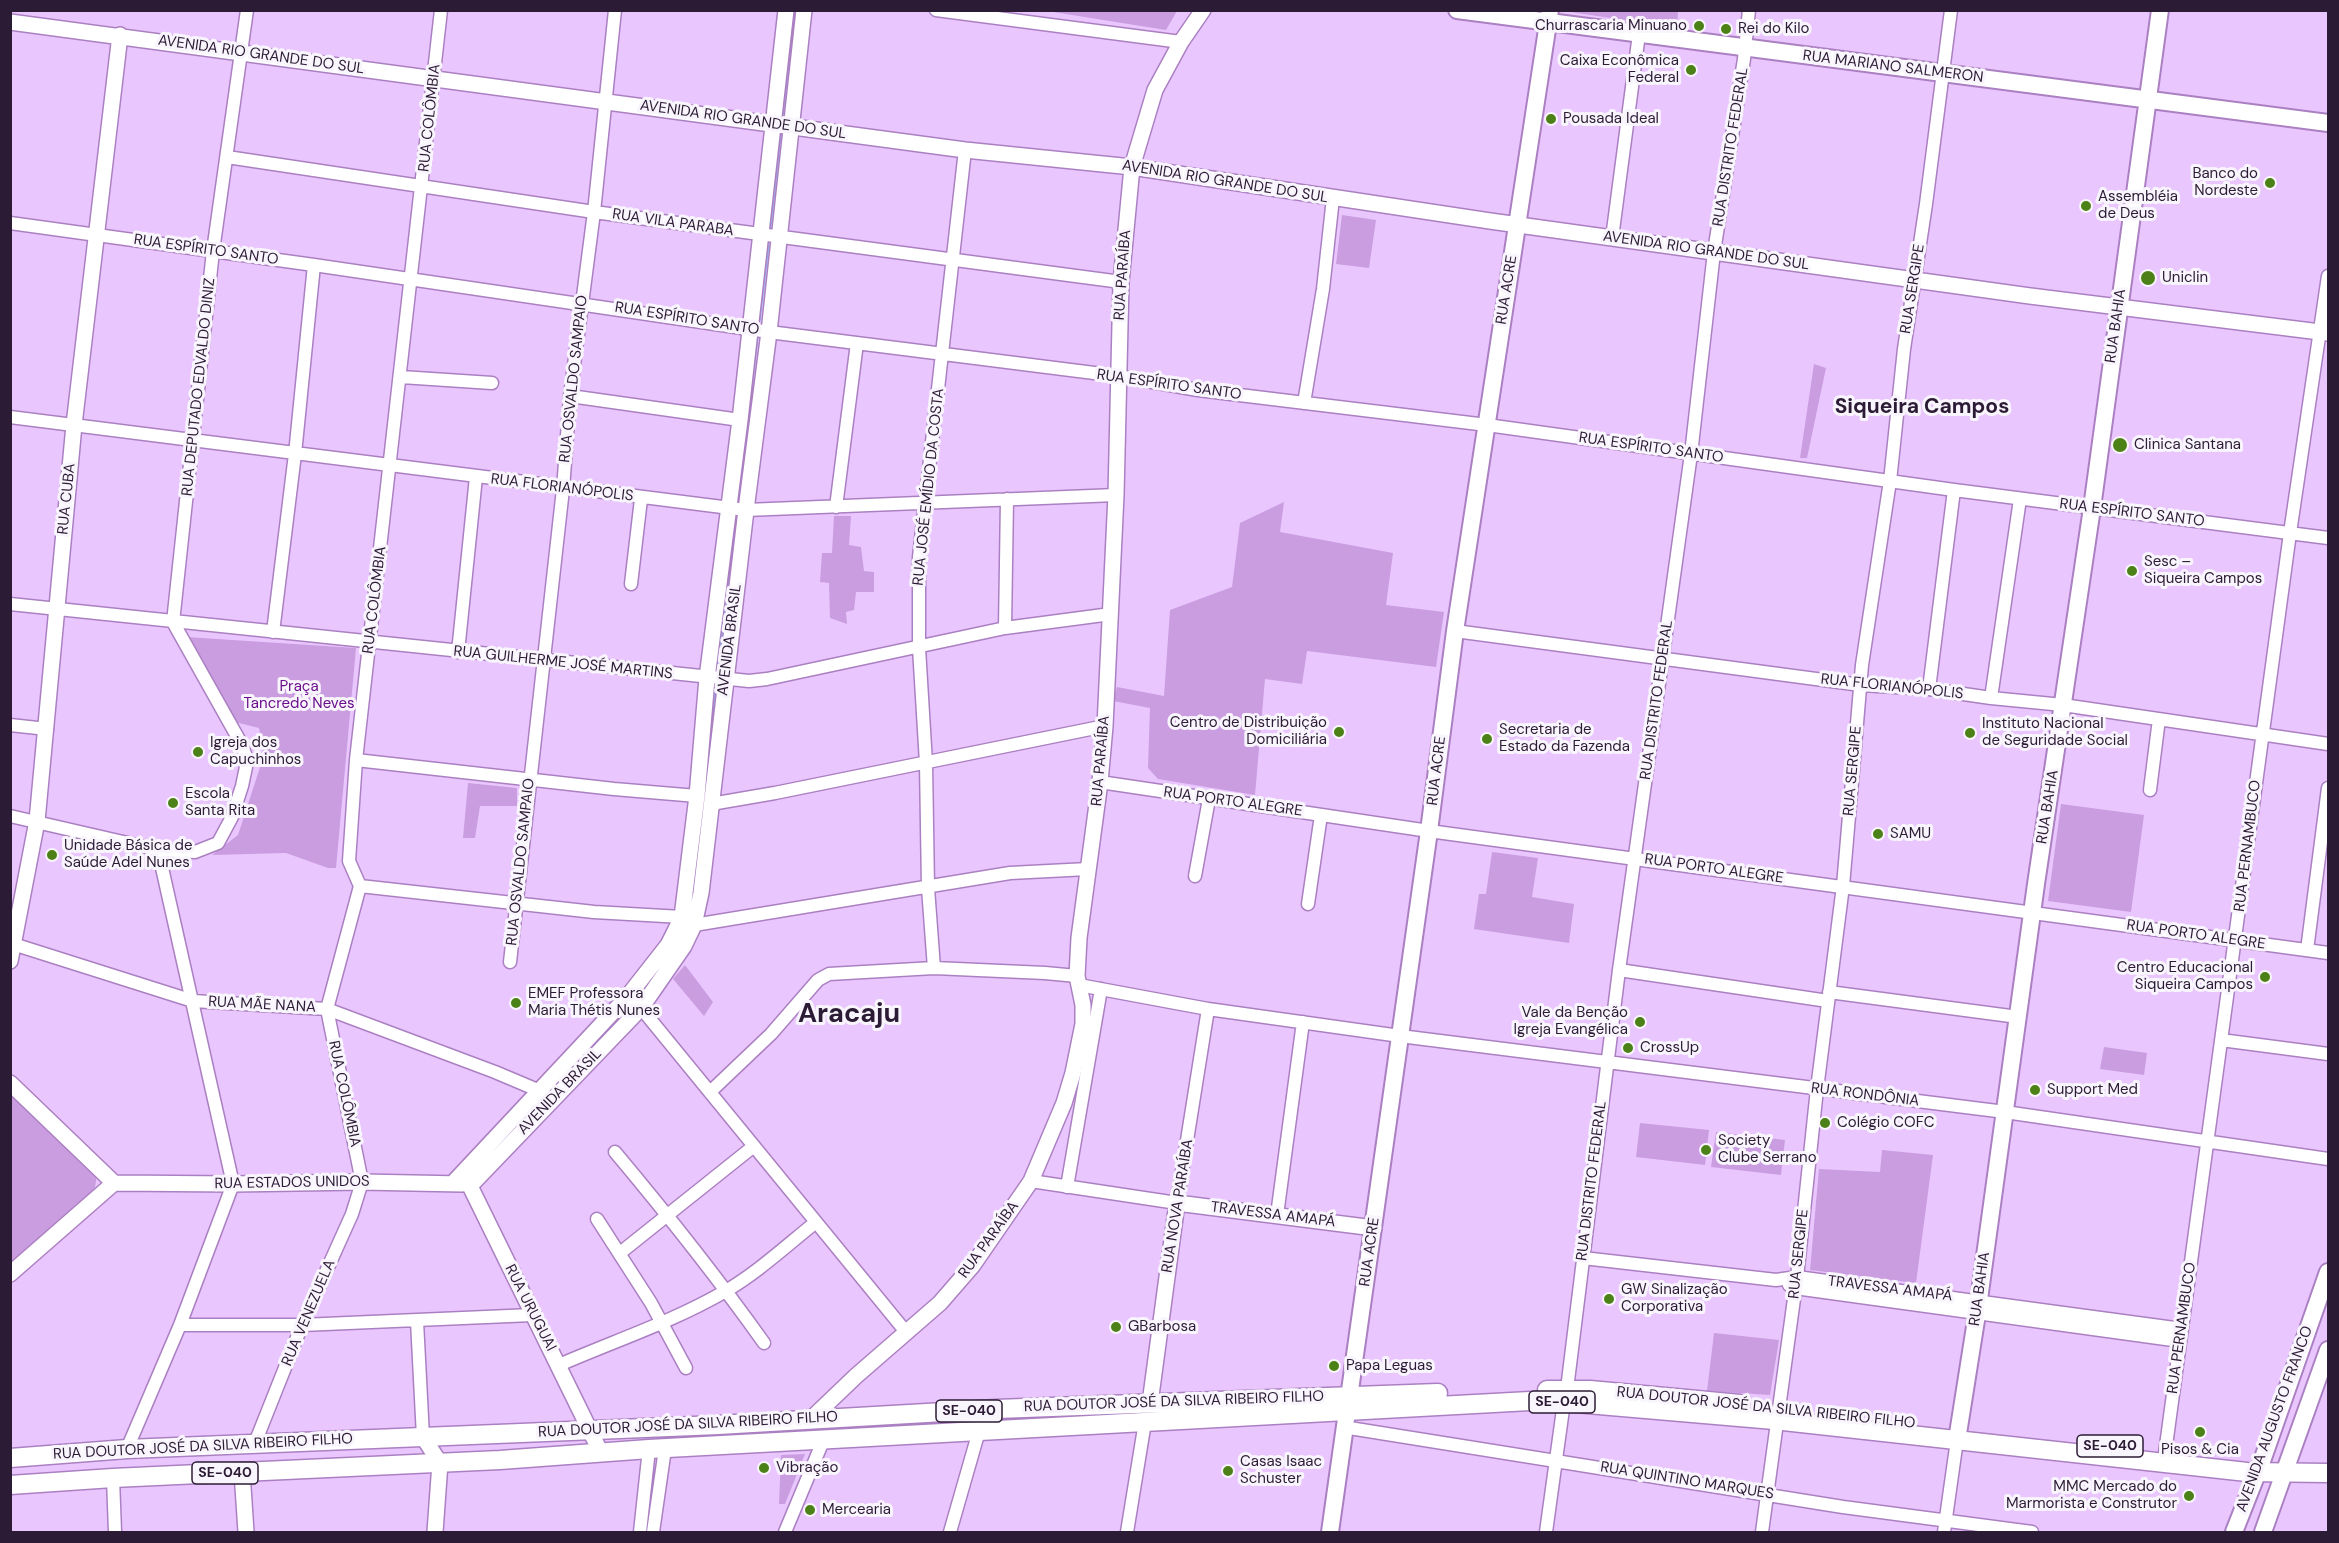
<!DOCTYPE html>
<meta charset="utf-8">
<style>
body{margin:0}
#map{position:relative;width:2339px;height:1543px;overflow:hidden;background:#eac6fe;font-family:"DM Sans",sans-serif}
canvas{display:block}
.frame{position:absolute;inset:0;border:12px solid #2c1b35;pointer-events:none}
</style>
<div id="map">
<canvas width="2339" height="1543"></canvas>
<div class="frame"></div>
</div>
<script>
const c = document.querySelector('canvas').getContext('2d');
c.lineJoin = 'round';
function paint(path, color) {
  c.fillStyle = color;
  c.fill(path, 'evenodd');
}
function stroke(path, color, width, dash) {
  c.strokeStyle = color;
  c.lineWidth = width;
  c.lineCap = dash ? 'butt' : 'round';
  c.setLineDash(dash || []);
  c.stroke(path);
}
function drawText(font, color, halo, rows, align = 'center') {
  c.font = font + ' "DM Sans",sans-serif';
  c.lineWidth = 6;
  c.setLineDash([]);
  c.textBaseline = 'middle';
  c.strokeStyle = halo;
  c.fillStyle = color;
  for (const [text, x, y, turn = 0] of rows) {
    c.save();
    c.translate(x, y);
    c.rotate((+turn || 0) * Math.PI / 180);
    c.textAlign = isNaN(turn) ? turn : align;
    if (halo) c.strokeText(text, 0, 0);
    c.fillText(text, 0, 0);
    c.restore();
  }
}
const green = new Path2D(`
 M1047,11l130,-1v1l-11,19z
 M1564,11v-1l114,1 -1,17z
 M1342,215l34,5 -7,48 -33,-4z
 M1814,364l12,4 -19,90h-7z
 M1284,502l-4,30 113,21 -7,52 58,7 -8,55 -129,-16 -5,33 -37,-5 -10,116 -97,-16 -10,-11 2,-60 -37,-7 4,-14 47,9 6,-86 62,-23 8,-64z
 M834,516h17l-2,29 12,2 3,24 10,1v20h-18l-2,18 -8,2 1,12 -17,-6 -1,-35 -9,-1 2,-29h10z
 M186,637l170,11 -20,220h-8l-42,-15 -74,2 26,-20 26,-80 -5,-27 -24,-6z
 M468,783l49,5v18h-37l-5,32h-12z
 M2061,804l83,11 -13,97 -83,-11z
 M1492,852l46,6 -6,39 42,7 -5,39 -95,-14 5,-35h7z
 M685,965l28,37 -9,14 -31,-37z
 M2104,1047l43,6 -3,22 -44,-6z
 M10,1095l87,80 -3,19 -84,71z
 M1640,1123l69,7 -4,35 -69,-8z
 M1716,1132l69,8 -4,35 -70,-8z
 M1882,1150l51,5 -17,128 -106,-13 9,-101 61,3z
 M1714,1333l65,7 -9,55 -63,-4z
 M805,1454l-20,50h-6l2,-49z`);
const stream = new Path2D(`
 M782,116l9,-85
 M770,227l10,-92
 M759,321l9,-76
 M749,404l8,-66
 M737,501l5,-40
 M717,670l18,-152
 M703,816l12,-129`);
const minor = new Path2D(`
 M936,10l245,32
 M227,157l367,55 527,70
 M10,223l304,42 455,67 349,44 80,14 289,35 467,65 374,48
 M1612,238l27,-204
 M401,377l91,6
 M570,396l170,24
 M1304,403l19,-114 10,-91
 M10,417l736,93 370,-15
 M836,507l21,-164
 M631,584l10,-85
 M10,604l739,77 18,-2 238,-51 106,-14
 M1005,628l2,-129
 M1455,631l406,54 68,4 62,9 72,7 265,39
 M273,632l22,-178 19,-189
 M458,652l18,-175
 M1929,689l25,-199
 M1991,698l29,-199
 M10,725l37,4
 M356,760l258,29 83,7
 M1100,782l329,49 899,122
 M2150,790l9,-71
 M711,804l64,-11 330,-67
 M10,816l148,34 37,2 23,-9 14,-26 10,-31 4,-19v-10l-4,-12 -69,-123 40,-371 34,-241
 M1195,876l14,-77
 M360,886l234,26 88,5
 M1308,904l13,-89
 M694,925l316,-52 78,-4
 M13,944l180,57 134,8 168,63 45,19
 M2307,950l21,-162
 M510,962l53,-473 7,-93 24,-184 21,-202
 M934,968l-6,-80 -2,-125 -7,-115v-91l46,-407
 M1619,970l209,31
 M1079,985l129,24 192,27 605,76 323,47
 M1829,992l189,25
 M628,996l13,12 265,324
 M2221,1040l107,14
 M710,1092l61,-58 47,-54 11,-6 105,-6 111,5 32,3
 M615,1152c52,62 102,125 149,191
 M1031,1181l146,22 31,-194
 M1067,1187l34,-198
 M1277,1215l26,-193
 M597,1219l54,84 35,65
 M620,1253l134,-107
 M1583,1258l193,22 21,-3 385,52
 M1789,1285l6,3 385,53
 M417,1321l6,116
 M180,1325h122l230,-10
 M559,1365c55,-24 113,-43 165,-73 33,-19 62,-46 92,-70
 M1567,1389l52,-419 72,-516 23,-202 30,-193 5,-49
 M1343,1427l500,80 189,25
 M255,1443l47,-118 50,-111 10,-32 -35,-173 33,-123 -11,-25 7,-101 85,-750
 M127,1449l53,-124 53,-141 -75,-334
 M2165,1453l125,-920 38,-257
 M113,1478l2,54
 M640,1532l9,-83
 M653,1532l12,-83
 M785,1532l38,-91
 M950,1532l29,-101
 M1127,1532l18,-110
 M1546,1532l18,-130
 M1762,1532l35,-255 20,-188 26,-203 19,-221 28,-184 14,-132 22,-145 25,-194
 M1944,1532l13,-92`);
const tertiary = new Path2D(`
 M10,22l955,128 167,17 358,54 540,75 298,37
 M10,961l27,-140 37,-396 46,-390
 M10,1083l104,100
 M114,1183l119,1 129,-2 100,2
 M453,1183l175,-187 40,-51 14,-28 15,-121 10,-118 33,-258 46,-410
 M470,1186l171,-178 43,-62 10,-21 7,-32 45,-383 23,-178 35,-322
 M470,1186l131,267
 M10,1274l104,-91
 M1150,1403l27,-200 197,25
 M810,1420l46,-44 84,-73 33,-38 58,-84 33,-78 9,-30 10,-49v-19l-6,-29 2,-38 21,-156 5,-56 11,-231 5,-213 11,-115 23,-77 26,-48 22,-32
 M423,1437l17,26 -5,69
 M242,1472l4,60`);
const secondary = new Path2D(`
 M1457,10l871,113
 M1957,1440l20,-126 59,-430 56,-376 68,-498
 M1330,1532l99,-701 26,-200 95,-621
 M2234,1532l28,-71 66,-189
 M2263,1532l65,-182`);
const primary = new Path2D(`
 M1547,1390h43l150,14
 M10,1458l117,-9 591,-24 278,-16 442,-16
 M10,1485l103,-7 387,-18 149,-11 881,-48 34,1 210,18 473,52 81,1`);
const markers = [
 [1699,26,6,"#4c8117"],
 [1726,29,6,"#4c8117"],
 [1691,70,6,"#4c8117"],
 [1551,119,6,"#4c8117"],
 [2270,183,6,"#4c8117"],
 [2086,206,6,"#4c8117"],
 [2148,278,8,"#4c8117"],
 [2120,445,8,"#4c8117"],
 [2132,571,6,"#4c8117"],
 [1339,732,6,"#4c8117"],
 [1970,733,6,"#4c8117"],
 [1487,739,6,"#4c8117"],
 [198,752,6,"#4c8117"],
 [173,803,6,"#4c8117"],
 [1878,834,6,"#4c8117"],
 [52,855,6,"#4c8117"],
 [2265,977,6,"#4c8117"],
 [516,1003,6,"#4c8117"],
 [1640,1022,6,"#4c8117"],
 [1628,1048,6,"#4c8117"],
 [2035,1090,6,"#4c8117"],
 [1825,1123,6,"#4c8117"],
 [1706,1150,6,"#4c8117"],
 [1609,1299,6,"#4c8117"],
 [1116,1327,6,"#4c8117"],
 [1334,1366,6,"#4c8117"],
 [2200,1432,6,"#4c8117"],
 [764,1468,6,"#4c8117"],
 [1228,1471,6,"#4c8117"],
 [2189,1496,6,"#4c8117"],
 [810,1510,6,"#4c8117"]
];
const shields = [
 [1562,1402,66],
 [969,1411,66],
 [2110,1446,66],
 [225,1473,66]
];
const shieldNames = [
 ["SE-040",1562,1402],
 ["SE-040",969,1411],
 ["SE-040",2110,1446],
 ["SE-040",225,1473]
];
const poiNames = [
 ["Churrascaria Minuano",1687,26,"right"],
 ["Rei do Kilo",1738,29],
 ["Caixa Econômica",1679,61,"right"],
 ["Federal",1679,78,"right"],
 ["Pousada Ideal",1563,119],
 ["Banco do",2258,174,"right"],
 ["Nordeste",2258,191,"right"],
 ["Assembléia",2098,197],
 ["de Deus",2098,214],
 ["Uniclin",2162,278],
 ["Clinica Santana",2134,445],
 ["Sesc –",2144,562],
 ["Siqueira Campos",2144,579],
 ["Centro de Distribuição",1327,723,"right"],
 ["Domiciliária",1327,740,"right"],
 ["Instituto Nacional",1982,724],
 ["de Seguridade Social",1982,741],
 ["Secretaria de",1499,730],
 ["Estado da Fazenda",1499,747],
 ["Igreja dos",210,743],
 ["Capuchinhos",210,760],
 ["Escola",185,794],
 ["Santa Rita",185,811],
 ["SAMU",1890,834],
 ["Unidade Básica de",64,846],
 ["Saúde Adel Nunes",64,863],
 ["Centro Educacional",2253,968,"right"],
 ["Siqueira Campos",2253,985,"right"],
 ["EMEF Professora",528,994],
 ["Maria Thétis Nunes",528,1011],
 ["Vale da Benção",1628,1013,"right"],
 ["Igreja Evangélica",1628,1030,"right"],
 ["CrossUp",1640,1048],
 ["Support Med",2047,1090],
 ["Colégio COFC",1837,1123],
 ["Society",1718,1141],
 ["Clube Serrano",1718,1158],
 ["GW Sinalização",1621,1290],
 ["Corporativa",1621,1307],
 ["GBarbosa",1128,1327],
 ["Papa Leguas",1346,1366],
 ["Pisos & Cia",2200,1450,"center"],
 ["Casas Isaac",1240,1462],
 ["Schuster",1240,1479],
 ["Vibração",776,1468],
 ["MMC Mercado do",2177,1487,"right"],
 ["Marmorista e Construtor",2177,1504,"right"],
 ["Mercearia",822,1510]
];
const streetNames = [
 ["AVENIDA RIO GRANDE DO SUL",261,55,8],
 ["RUA MARIANO SALMERON",1893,67,7],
 ["RUA COLÔMBIA",430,118,-84],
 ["AVENIDA RIO GRANDE DO SUL",743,120,8],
 ["RUA DISTRITO FEDERAL",1731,147,-81],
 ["AVENIDA RIO GRANDE DO SUL",1225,182,9],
 ["RUA VILA PARABA",673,223,8],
 ["RUA ESPÍRITO SANTO",206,250,8],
 ["AVENIDA RIO GRANDE DO SUL",1706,251,8],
 ["RUA PARAÍBA",1123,275,-86],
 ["RUA SERGIPE",1913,289,-81],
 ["RUA ACRE",1507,290,-81],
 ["RUA ESPÍRITO SANTO",687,319,9],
 ["RUA BAHIA",2116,326,-82],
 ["RUA OSVALDO SAMPAIO",574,379,-84],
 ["RUA ESPÍRITO SANTO",1169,385,8],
 ["RUA DEPUTADO EDVALDO DINIZ",199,387,-84],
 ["RUA ESPÍRITO SANTO",1651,448,8],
 ["RUA JOSÉ EMÍDIO DA COSTA",929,487,-84],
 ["RUA FLORIANÓPOLIS",562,488,7],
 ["RUA CUBA",67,499,-84],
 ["RUA ESPÍRITO SANTO",2132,513,7],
 ["RUA COLÔMBIA",375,600,-83],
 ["AVENIDA BRASIL",730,640,-83],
 ["RUA GUILHERME JOSÉ MARTINS",563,663,6],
 ["RUA FLORIANÓPOLIS",1892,687,6],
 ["RUA DISTRITO FEDERAL",1657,700,-82],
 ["RUA PARAÍBA",1101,761,-85],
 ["RUA ACRE",1437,771,-83],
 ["RUA SERGIPE",1853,771,-85],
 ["RUA PORTO ALEGRE",1233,802,8],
 ["RUA BAHIA",2048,807,-81],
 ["RUA PERNAMBUCO",2248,846,-83],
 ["RUA OSVALDO SAMPAIO",521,862,-84],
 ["RUA PORTO ALEGRE",1714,869,8],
 ["RUA PORTO ALEGRE",2196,935,8],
 ["RUA MÃE NANA",262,1005,3],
 ["AVENIDA BRASIL",560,1092,-46],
 ["RUA COLÔMBIA",344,1094,78],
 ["RUA RONDÔNIA",1865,1095,7],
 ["RUA DISTRITO FEDERAL",1592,1181,-83],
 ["RUA ESTADOS UNIDOS",292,1183,-1],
 ["RUA NOVA PARAÍBA",1178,1206,-81],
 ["TRAVESSA AMAPÁ",1273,1215,7],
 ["RUA PARAÍBA",989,1240,-54],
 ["RUA ACRE",1370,1252,-82],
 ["RUA SERGIPE",1799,1254,-84],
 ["TRAVESSA AMAPÁ",1890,1289,7],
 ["RUA BAHIA",1980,1289,-82],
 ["RUA URUGUAI",530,1308,63],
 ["RUA VENEZUELA",309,1313,-67],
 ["RUA PERNAMBUCO",2182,1328,-82],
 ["RUA DOUTOR JOSÉ DA SILVA RIBEIRO FILHO",1174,1402,-2],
 ["RUA DOUTOR JOSÉ DA SILVA RIBEIRO FILHO",1766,1408,6],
 ["AVENIDA AUGUSTO FRANCO",2275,1419,-70],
 ["RUA DOUTOR JOSÉ DA SILVA RIBEIRO FILHO",688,1425,-3],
 ["RUA DOUTOR JOSÉ DA SILVA RIBEIRO FILHO",203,1447,-3],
 ["RUA QUINTINO MARQUES",1687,1481,9]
];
const parkNames = [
 ["Praça",299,687],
 ["Tancredo Neves",299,704]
];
const districtNames = [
 ["Siqueira Campos",1922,407]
];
const townNames = [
 ["Aracaju",849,1015]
];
paint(green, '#c99de0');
stroke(stream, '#8bbaf2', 3);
stroke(minor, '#ab80c2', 15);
stroke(tertiary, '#ab80c2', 18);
stroke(secondary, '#ab80c2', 20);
stroke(primary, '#ab80c2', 21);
stroke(minor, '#fff', 12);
stroke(tertiary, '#fff', 15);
stroke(secondary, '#fff', 16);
stroke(primary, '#fff', 18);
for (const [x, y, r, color] of markers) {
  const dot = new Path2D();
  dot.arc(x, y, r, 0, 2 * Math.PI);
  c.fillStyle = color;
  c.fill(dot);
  stroke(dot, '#f9f5fc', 2);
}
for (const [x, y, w] of shields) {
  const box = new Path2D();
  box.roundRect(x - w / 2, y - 11, w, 22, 4.5);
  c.fillStyle = '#f9f5fc';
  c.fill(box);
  stroke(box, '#2c1b35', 1.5);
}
drawText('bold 14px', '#2c1b35', null, shieldNames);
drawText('15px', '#2c1b35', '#f9f5fc', poiNames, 'left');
drawText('15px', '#2c1b35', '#f9f5fc', streetNames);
drawText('15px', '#6a0e8d', '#f9f5fc', parkNames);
drawText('bold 21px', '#2c1b35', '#f9f5fc', districtNames);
drawText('bold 27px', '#2c1b35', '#f9f5fc', townNames);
</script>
